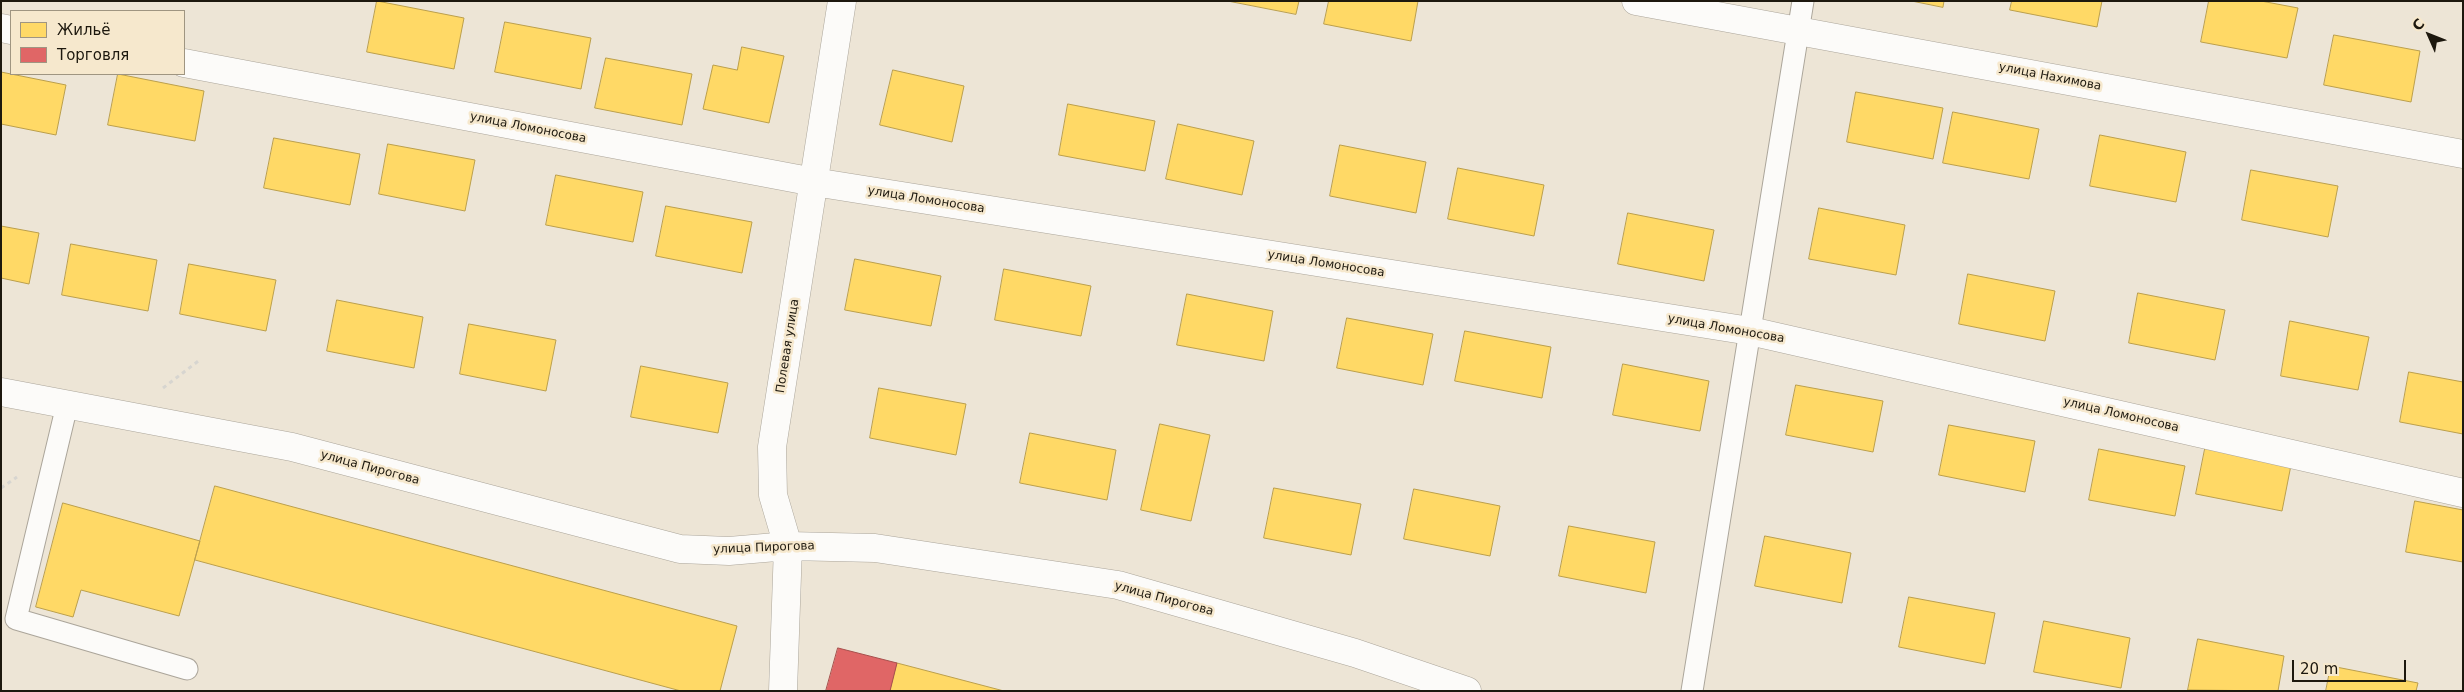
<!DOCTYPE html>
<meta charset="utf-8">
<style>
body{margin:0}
#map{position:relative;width:2464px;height:692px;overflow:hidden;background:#ede5d6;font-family:"DejaVu Sans",sans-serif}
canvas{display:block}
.frame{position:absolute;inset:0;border:2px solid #1d180e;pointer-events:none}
.legend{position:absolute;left:10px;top:10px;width:175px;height:65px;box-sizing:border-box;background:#f6e8cd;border:1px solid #9f9581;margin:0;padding:6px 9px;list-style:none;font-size:15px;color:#1d180e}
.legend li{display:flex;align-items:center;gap:10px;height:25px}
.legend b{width:25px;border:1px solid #9f9581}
.north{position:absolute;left:2404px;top:10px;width:50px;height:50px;-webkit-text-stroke:4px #f6e8cd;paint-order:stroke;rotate:314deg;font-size:14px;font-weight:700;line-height:20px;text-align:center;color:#1d180e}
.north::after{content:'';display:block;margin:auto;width:18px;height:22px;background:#1d180e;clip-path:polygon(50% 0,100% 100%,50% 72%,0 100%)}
.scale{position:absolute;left:2292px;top:660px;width:114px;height:22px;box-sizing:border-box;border:2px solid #1d180e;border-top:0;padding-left:6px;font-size:15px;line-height:18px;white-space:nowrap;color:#1d180e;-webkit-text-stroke:4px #f6e8cd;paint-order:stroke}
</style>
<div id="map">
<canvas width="2464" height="692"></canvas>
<div class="frame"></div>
<ul class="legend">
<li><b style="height:14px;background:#ffd966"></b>Жильё</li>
<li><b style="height:14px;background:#e06666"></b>Торговля</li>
</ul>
<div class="north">С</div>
<div class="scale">20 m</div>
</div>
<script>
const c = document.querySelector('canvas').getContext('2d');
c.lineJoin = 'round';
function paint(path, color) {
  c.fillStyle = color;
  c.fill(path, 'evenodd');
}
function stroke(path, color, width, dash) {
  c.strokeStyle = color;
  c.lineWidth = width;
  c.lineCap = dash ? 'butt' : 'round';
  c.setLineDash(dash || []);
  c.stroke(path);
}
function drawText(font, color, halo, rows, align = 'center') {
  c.font = font + ' "DejaVu Sans",sans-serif';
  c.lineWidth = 5;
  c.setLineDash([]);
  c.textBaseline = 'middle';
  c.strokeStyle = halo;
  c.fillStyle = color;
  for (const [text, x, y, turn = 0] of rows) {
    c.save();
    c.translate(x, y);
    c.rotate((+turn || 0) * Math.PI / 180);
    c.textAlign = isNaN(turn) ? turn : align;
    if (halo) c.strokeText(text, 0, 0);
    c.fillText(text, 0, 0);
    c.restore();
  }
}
const homes = new Path2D(`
 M377,1l87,17 -10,51 -87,-17z
 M1228,1h71l-3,13z
 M1329,1h89l-7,40 -87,-17z
 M1912,1h32l-1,6z
 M2012,1h90l-5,26 -87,-17z
 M2209,1h52l37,7 -11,50 -86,-16z
 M505,22l86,16 -10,51 -86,-17z
 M2334,35l86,16 -9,51 -87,-17z
 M742,47l42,9 -15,67 -66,-14 10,-44 24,5z
 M606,58l86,16 -10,51 -87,-17z
 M893,70l71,16 -12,56 -72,-17z
 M1,72l65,13 -10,50 -55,-11z
 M118,74l86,17 -9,50 -87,-16z
 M1856,92l87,16 -10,51 -86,-17z
 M1068,104l87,17 -10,50 -86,-16z
 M1953,112l86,17 -10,50 -86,-16z
 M1178,124l76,17 -12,54 -76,-16z
 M2100,135l86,17 -10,50 -86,-16z
 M274,138l86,16 -10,51 -86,-17z
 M388,144l87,16 -10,51 -86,-17z
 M1340,145l86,17 -10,51 -86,-17z
 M1458,168l86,17 -10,51 -86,-17z
 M2251,170l87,16 -10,51 -86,-17z
 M556,175l87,17 -10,50 -87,-17z
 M666,206l86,16 -10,51 -86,-17z
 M1819,208l86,17 -9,50 -87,-16z
 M1628,213l86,17 -10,51 -86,-17z
 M1,226l38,7 -10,51 -28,-6z
 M71,244l86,16 -9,51 -86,-16z
 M855,259l86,17 -10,50 -86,-16z
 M189,264l87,16 -10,51 -86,-17z
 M1004,269l87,17 -10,50 -86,-16z
 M1968,274l87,17 -10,50 -86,-17z
 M2138,293l87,17 -10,50 -86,-17z
 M1187,294l86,17 -9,50 -87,-16z
 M337,300l86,17 -9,51 -87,-17z
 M1347,318l86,16 -10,51 -86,-17z
 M2290,321l79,16 -11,53 -77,-14z
 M469,324l87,16 -10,51 -86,-17z
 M1465,331l86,16 -9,51 -87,-17z
 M1623,364l86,17 -9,50 -87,-16z
 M641,366l87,17 -10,50 -87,-16z
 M2409,372l54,10v52l-63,-12z
 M1796,385l87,16 -10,51 -87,-17z
 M879,388l87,16 -10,51 -86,-17z
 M1160,424l50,11 -19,86 -50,-11z
 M1949,425l86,16 -10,51 -86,-17z
 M1030,433l86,17 -9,50 -87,-17z
 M2206,444l86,16 -10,51 -86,-17z
 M2099,449l86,17 -10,50 -86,-16z
 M215,486l522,140 -17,65h-39l-486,-131z
 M1274,488l87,16 -10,51 -87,-17z
 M1414,489l86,17 -10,50 -86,-17z
 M2415,501l48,9v52l-57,-10z
 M63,503l137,38 -21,75 -98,-26 -8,27 -37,-10z
 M1569,526l86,16 -9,51 -87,-17z
 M1765,536l86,17 -9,50 -87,-17z
 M1909,597l86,16 -10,51 -86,-17z
 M2044,621l86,17 -9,50 -87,-16z
 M2198,639l86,17 -6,35 -90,-1z
 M897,663l107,28h-114z
 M2331,666l87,17 -2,8h-90z`);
const shops = new Path2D(`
 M838,648l59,15 -7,28h-64z`);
const path = new Path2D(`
 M163,388l38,-29
 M1,488l16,-11`);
const service = new Path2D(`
 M67,405l-51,214 171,50
 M1692,691l111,-690`);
const minor = new Path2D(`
 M1636,1l827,153
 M1,28l10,2
 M184,63l630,119 936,149 713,162
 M1,392l291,55 388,102 49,2 59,-5 87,2 243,37 237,68 112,38
 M783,691l5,-145 -15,-51 -1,-48 70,-446`);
const streetNames = [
 ["улица Нахимова",2050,77,11],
 ["улица Ломоносова",528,128,11],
 ["улица Ломоносова",926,200,9],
 ["улица Ломоносова",1326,264,9],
 ["улица Ломоносова",1726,329,10],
 ["Полевая улица",788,346,-81],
 ["улица Ломоносова",2121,415,13],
 ["улица Пирогова",370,468,15],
 ["улица Пирогова",764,548,-2],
 ["улица Пирогова",1164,599,15]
];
paint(homes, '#ffd966');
stroke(homes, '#bb9f4c', 1);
paint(shops, '#e06666');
stroke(shops, '#a64f4c', 1);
stroke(service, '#aba59a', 23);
stroke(minor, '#aba59a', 29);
stroke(path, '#d7d5d0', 3, [4, 4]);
stroke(service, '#fcfbf9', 21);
stroke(minor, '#fcfbf9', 28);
drawText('12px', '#1d180e', '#f6e8cd', streetNames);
</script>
